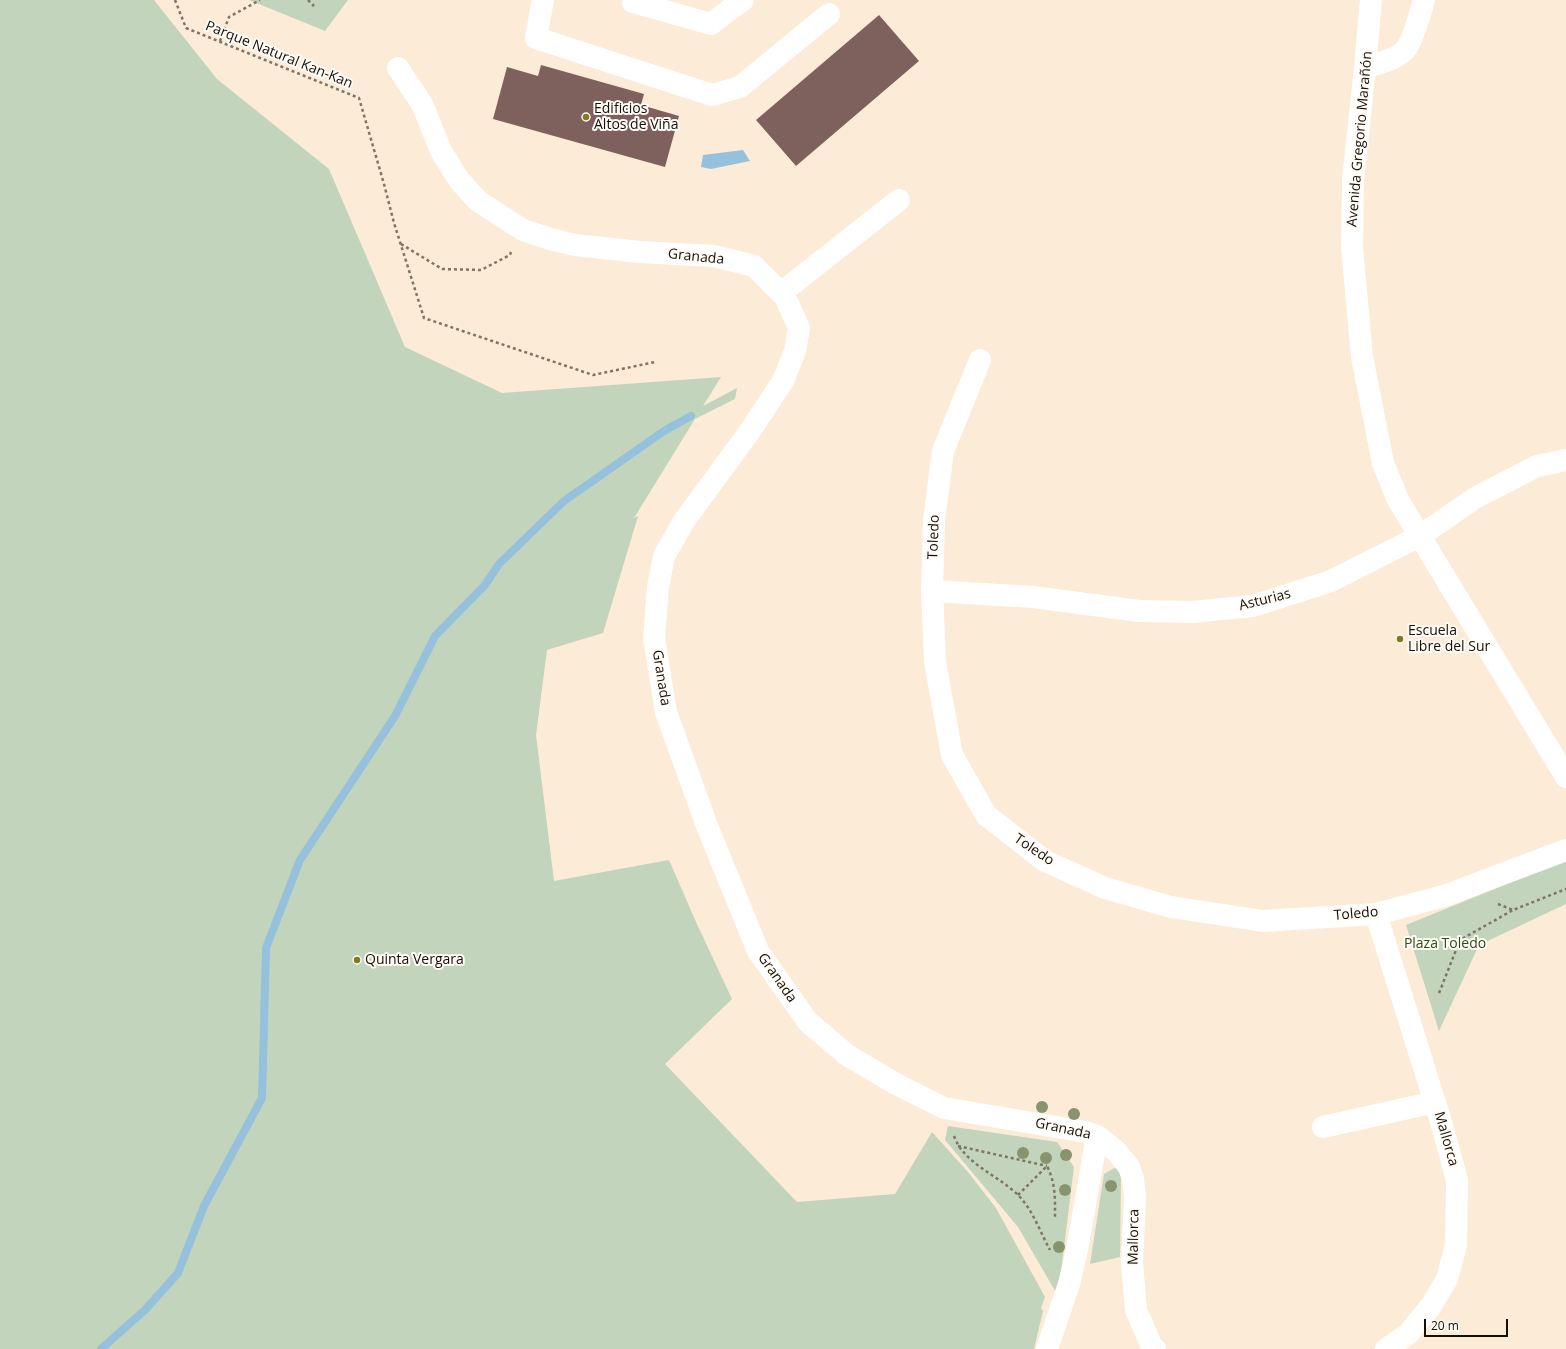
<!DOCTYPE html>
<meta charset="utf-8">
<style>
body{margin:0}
#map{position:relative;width:1566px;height:1349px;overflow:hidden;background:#fcebd7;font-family:"Open Sans",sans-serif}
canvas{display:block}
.scale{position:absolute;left:1424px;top:1319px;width:84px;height:18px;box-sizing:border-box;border:2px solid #160f07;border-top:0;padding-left:5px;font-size:12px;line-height:14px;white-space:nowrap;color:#160f07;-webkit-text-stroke:3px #fffbf6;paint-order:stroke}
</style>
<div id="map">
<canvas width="1566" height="1349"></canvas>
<div class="scale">20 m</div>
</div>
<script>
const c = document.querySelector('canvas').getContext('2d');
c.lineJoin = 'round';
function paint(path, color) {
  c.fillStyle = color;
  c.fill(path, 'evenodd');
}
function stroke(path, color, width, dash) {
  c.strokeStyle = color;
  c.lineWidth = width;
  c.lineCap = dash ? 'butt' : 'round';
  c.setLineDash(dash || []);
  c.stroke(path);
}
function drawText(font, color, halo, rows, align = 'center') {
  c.font = font + ' "Open Sans",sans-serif';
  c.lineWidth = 4;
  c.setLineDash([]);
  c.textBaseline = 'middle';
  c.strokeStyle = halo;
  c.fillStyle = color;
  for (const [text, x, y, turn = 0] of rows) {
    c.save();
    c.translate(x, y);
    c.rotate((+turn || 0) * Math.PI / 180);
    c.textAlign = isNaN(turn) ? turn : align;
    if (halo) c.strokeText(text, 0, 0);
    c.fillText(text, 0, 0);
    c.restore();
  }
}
const green = new Path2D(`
 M0,0h154l63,79 112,90 76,178 97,46 219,-16 -18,29 34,-18 -2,11 -40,20 -61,99 4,-2 -35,117 -56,17 -11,85 18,146 115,-21 27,62 36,77 -67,65 132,138 98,-8 37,-62 36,40 28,36 49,89 -4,11 2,3 -9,38h-1034z
 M249,0h99l-23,31z
 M1566,860v44l-87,41 -40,86 -33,-106z
 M948,1126l109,16 17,25 -16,129 -40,-69 -73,-87z
 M1116,1167l5,8 -1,82 -30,7 14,-90z`);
const water = new Path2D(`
 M743,150l7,11 -39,8 -10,-2 2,-12z`);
const stream = new Path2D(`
 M101,1349l44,-39 33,-37 26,-67 58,-108 4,-150 34,-88 95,-144 40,-80 50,-51 14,-21 65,-63 100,-70 27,-15`);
const building = new Path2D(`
 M879,15l40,46 -123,105 -40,-46z
 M541,65l103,29 -3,11 38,11 -14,51 -172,-48 14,-52 31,9z`);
const path = new Path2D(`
 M175,0l11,28 173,70 25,86 10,39 30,95 169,57 62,-13
 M308,0l6,6
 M220,41l9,-24 31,-17
 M401,244l41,25 39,1 29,-15 1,-3
 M1498,904l15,6 53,-21
 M1439,993l21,-53 53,-30
 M954,1136c10,28 44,39 64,59 15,15 22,37 32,55
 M958,1146l89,20
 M1018,1195l29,-29c9,18 8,34 8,53`);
const minor = new Path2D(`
 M543,0l-7,38 176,57 28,-8 89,-73
 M634,0l-1,2 78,22 32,-24
 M1371,0l-6,68 -12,112 -1,67 10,110 21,106 15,37 168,277
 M398,68l24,36 19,47 18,29 19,21 45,29 27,9 25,6 65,7 74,4 40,10 31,31 14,31 -4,23 -12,30 -33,50 -66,90 -20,35 -6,31 -4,51 12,74 41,114 51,125 50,71 39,33 49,29 48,24 142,24 11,4 -20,114 -8,34 -22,65
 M1365,68c13,-5 31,-8 40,-18 7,-8 16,-39 19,-50
 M781,293l118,-93
 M980,360l-37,91 -9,69 -2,71 3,71 17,93 34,60 59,46 60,27 66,19 92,14 113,-7 68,-18 122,-46
 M932,591l101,6 106,14 53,1 61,-6 78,-25 89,-45 55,-38 62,-32 29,-6
 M1376,914l65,208 16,58 -1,65 -9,34 -16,27 -23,28 -22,15
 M1323,1127l112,-25
 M1097,1136l19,15 13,16 4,12 2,18 -3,66 4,47 16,37 3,2`);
const trees = [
 [1042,1107],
 [1074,1114],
 [1023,1153],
 [1066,1155],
 [1046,1158],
 [1111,1186],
 [1065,1190],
 [1059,1247]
];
const markers = [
 [586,117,4,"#807a20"],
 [1400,639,4,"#807a20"],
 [357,960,4,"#807a20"]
];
const streetNames = [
 ["Parque Natural Kan-Kan",279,55,22],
 ["Avenida Gregorio Marañón",1360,139,-85],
 ["Granada",696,257,6],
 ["Toledo",934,537,-88],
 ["Asturias",1265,600,-14],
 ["Granada",661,678,81],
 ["Toledo",1034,850,34],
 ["Toledo",1356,914,-5],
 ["Granada",777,978,55],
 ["Granada",1063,1129,12],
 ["Mallorca",1446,1139,74],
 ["Mallorca",1134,1237,-89]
];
const poiNames = [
 ["Edificios",594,109],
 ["Altos de Viña",594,125],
 ["Escuela",1408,631],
 ["Libre del Sur",1408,647],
 ["Quinta Vergara",365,960]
];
const parkNames = [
 ["Plaza Toledo",1445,944]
];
paint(green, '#c3d4bc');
paint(water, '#96c1dd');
stroke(stream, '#96c1dd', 8);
paint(building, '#7e605c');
stroke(path, '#7f7466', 2.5, [3, 3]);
stroke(minor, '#fff', 22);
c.fillStyle = '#88946d';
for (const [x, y] of trees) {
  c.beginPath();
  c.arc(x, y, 6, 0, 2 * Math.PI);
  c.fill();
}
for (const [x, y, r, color] of markers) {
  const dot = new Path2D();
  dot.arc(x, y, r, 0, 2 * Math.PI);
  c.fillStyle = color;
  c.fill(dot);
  stroke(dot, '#fffbf6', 1.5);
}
drawText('14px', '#160f07', '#fffbf6', streetNames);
drawText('14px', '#160f07', '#fffbf6', poiNames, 'left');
drawText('14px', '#2a4c16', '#fffbf6', parkNames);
</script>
